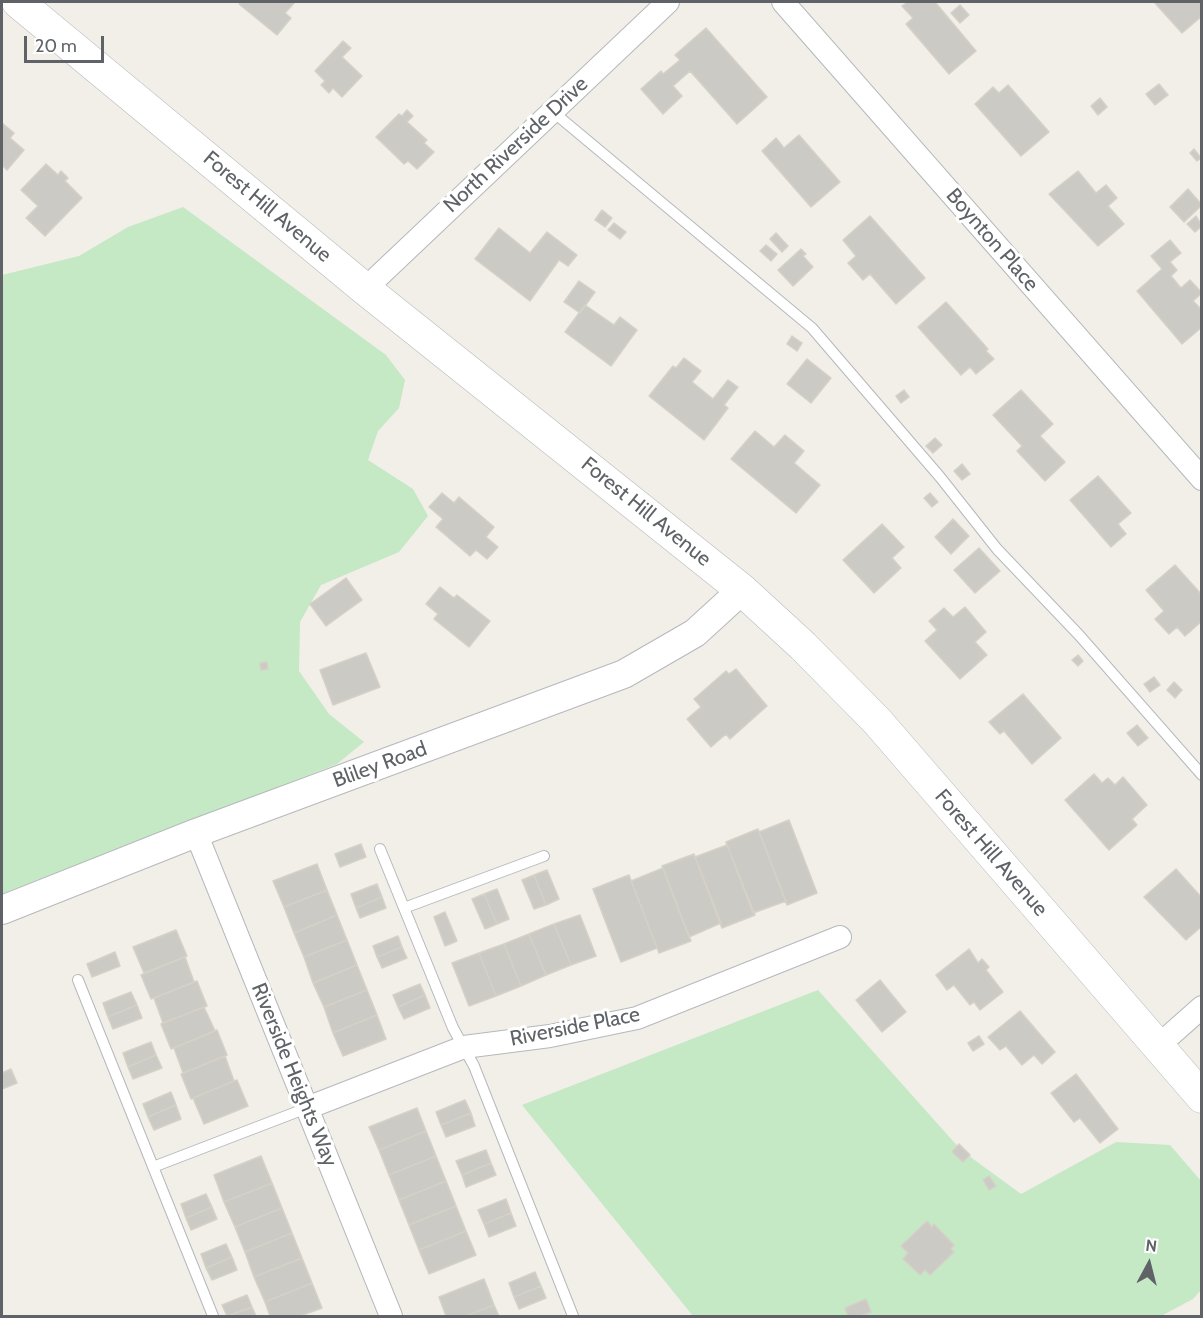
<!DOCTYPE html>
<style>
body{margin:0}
#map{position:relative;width:1203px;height:1318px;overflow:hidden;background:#f1efe8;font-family:Cabin,sans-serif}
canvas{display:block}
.frame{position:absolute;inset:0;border:3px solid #5f6368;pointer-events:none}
.north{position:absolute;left:1119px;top:1234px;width:60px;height:60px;-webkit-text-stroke:4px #fff;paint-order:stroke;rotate:7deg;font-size:16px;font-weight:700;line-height:24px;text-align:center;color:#5f6368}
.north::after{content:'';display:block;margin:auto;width:21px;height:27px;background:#5f6368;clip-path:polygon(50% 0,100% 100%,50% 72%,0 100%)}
.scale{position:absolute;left:24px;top:36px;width:80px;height:27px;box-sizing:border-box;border:3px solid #5f6368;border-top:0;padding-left:8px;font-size:18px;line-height:21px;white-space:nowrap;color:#5f6368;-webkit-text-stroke:4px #fff;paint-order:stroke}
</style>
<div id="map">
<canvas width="1203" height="1318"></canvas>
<div class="frame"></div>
<div class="north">N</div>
<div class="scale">20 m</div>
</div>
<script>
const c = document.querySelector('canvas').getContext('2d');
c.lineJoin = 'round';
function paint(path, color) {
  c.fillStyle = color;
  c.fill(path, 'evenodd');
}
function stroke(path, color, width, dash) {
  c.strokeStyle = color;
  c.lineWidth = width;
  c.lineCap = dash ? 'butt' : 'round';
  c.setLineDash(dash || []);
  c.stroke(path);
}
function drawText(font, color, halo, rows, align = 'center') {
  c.font = font + ' Cabin,sans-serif';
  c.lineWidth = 6;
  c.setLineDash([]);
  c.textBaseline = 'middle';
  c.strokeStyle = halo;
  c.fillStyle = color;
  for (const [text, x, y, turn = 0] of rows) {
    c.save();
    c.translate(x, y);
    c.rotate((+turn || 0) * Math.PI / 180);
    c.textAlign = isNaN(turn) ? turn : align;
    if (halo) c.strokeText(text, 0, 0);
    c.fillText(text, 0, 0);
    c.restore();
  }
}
const green = new Path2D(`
 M183,207l203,148 19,25 -6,28 -21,23 -10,29 45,29 15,27 -29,36 -78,33 -21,37 -1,49 30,43 35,28 -27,22 -335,130v-619l77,-19 49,-29z
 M818,990l143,160 60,44 95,-52 54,3 31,36v109l-8,9 -32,17h-468l-171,-211z`);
const building = new Path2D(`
 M242,2h53l-10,11 6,5 -14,17 -38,-31z
 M908,2h27l41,49 -27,23 -43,-50 7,-6 -11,-12z
 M1154,2h48v14l-20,17z
 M960,5l9,10 -9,8 -9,-10z
 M706,28l61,69 -30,27 -47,-53 -17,15 9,10 -19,18 -22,-25 20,-18 2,3 17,-14 -5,-5z
 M343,41l8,7 -9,9 20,19 -20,21 -9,-9 -4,5 -8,-8 4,-4 -10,-10z
 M1159,84l9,11 -13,10 -9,-11z
 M1008,85l41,47 -28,24 -46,-52 18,-17 6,6z
 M1100,98l7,9 -9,8 -7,-9z
 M407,110l6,6 -6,6 20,18 -3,3 10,9 -17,17 -9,-8 -4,3 -28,-27 23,-23 3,2z
 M2,123l12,10 -4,5 14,12 -17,20 -5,-5z
 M799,135l41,47 -29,25 -49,-56 14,-13 8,10z
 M1194,149l7,9 -4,3 -7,-8z
 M46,164l12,11 3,-4 7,7 -3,3 17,17 -37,38 -19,-18 12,-12 -17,-16z
 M1078,171l18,22 10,-8 11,13 -9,8 16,18 -26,22 -49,-52z
 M1188,189l14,16 -18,17 -14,-15z
 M602,210l10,8 -7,9 -10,-7z
 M870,216l55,62 -29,26 -26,-30 -7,6 -15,-17 8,-7 -13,-16z
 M1196,216l6,10 -7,6 -8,-8z
 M614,223l12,9 -6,7 -12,-9z
 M499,228l31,25 17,-21 30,23 -9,11 -9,-6 -29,41 -55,-42z
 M776,233l12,13 -6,6 -12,-13z
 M1170,240l11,13 -11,9 7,8 -6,6 10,12 9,-8 12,13 -9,8 9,9v17l-20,17 -45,-53 25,-22 -11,-13z
 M766,245l11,9 -6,7 -11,-10z
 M801,249l5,5 -3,2 10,11 -20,19 -15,-16z
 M579,281l16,11 -15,21 -16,-11z
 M946,302l42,47 -2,2 8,8 -18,15 -6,-7 -9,8 -43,-48z
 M585,305l29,20 6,-8 17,13 -26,36 -46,-34z
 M792,336l10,7 -5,8 -10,-7z
 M684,358l17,13 -9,11 21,17 15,-19 10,7 -14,18 4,3 -24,32 -55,-44 24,-30 3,2z
 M807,359l24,19 -20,25 -24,-19z
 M904,390l5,7 -8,6 -5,-7z
 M1021,390l32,34 -13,12 25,26 -20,19 -28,-30 5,-5 -29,-31z
 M755,431l19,16 11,-12 19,16 -10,12 26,22 -24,28 -65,-54z
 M935,438l7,7 -9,8 -7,-7z
 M962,464l8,10 -8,6 -8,-9z
 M1098,476l33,37 -13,11 8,10 -15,13 -41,-47z
 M442,493l12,10 5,-6 35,30 -8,10 12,10 -11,12 -11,-9 -6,6 -34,-29 7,-8 -14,-12z
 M930,493l8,9 -6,5 -8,-9z
 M953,519l16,17 -18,18 -16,-17z
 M882,524l22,23 -12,11 9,10 -27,25 -31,-33z
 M979,548l21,23 -25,22 -21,-23z
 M1175,565l27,30v26l-17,15 -8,-9 -8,7 -14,-15 9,-8 -18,-21z
 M346,578l16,22 -36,26 -16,-22z
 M440,587l14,11 3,-3 33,26 -21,26 -35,-28 4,-5 -12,-10z
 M965,607l21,25 -11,10 12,13 -27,24 -35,-38 12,-11 -8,-9 15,-13 9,9z
 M366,653l14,34 -47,18 -13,-35z
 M1078,655l5,6 -5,5 -6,-6z
 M267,662l1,7 -7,1 -1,-7z
 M736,669l31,37 -37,33 -4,-5 -15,13 -24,-28 14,-12 -7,-8 32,-28 3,3z
 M1154,677l6,8 -10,7 -6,-8z
 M1174,682l8,8 -7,8 -8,-8z
 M1023,694l38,44 -29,26 -28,-33 -4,3 -11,-12z
 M1137,725l11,13 -10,8 -11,-13z
 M1094,774l8,9 6,-5 7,7 8,-8 24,28 -15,14 5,6 -28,25 -44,-50z
 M789,820l28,73 -30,12 -28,-73z
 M758,829l28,72 -33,12 -27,-71z
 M361,844l5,13 -26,10 -5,-13z
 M727,845l28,70 -33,13 -27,-71z
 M694,854l27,69 -32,14 -27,-71z
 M317,864l10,26 -43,17 -11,-26z
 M663,868l28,73 -32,12 -28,-72z
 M1176,869l26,29v28l-16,14 -42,-43z
 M547,870l12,29 -13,6 -12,-30z
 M534,875l12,30 -12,4 -12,-29z
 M629,875l28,73 -36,14 -28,-73z
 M377,884l5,13 -26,11 -5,-14z
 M497,889l12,30 -12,5 -13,-30z
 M327,890l10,25 -43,18 -10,-26z
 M484,894l13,30 -12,5 -13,-30z
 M382,897l4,11 -26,10 -4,-10z
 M445,912l12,29 -12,5 -11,-29z
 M337,915l10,25 -43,17 -10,-24z
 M580,915l16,41 -25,9 -17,-41z
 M554,924l17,41 -25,10 -17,-41z
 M176,930l11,26 -43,17 -11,-26z
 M529,934l17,41 -25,11 -17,-42z
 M398,936l4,11 -25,10 -4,-11z
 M347,940l10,25 -44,18 -9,-26z
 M504,944l17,42 -25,10 -17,-43z
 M402,947l5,11 -25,10 -5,-11z
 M969,949l9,14 4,-4 7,8 -3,3 17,22 -23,18 -6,-8 -4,3 -16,-20 -7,5 -11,-15z
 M115,952l5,14 -28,11 -5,-13z
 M479,953l17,43 -27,10 -17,-43z
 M185,957l9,25 -43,17 -10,-24z
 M357,965l10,25 -43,17 -11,-24z
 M880,980l26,32 -24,20 -26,-32z
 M197,981l10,25 -44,17 -9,-25z
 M420,984l5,11 -27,12 -5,-12z
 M367,990l10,25 -44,18 -9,-26z
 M131,992l6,13 -29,12 -5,-14z
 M425,995l5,13 -26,11 -6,-12z
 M137,1005l5,13 -29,11 -5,-12z
 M204,1007l11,24 -44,18 -10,-25z
 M1020,1011l35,41 -13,12 -8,-9 -12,10 -16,-19 -6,4 -12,-13z
 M377,1015l9,24 -43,17 -10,-23z
 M217,1030l10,25 -44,18 -9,-25z
 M979,1036l5,8 -11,7 -5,-8z
 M151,1042l5,13 -28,12 -5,-14z
 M156,1055l6,13 -29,11 -5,-12z
 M225,1056l9,25 -43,18 -10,-25z
 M11,1069l6,14 -15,6v-16z
 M1076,1074l42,55 -18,14 -20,-25 -6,4 -23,-29z
 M237,1080l11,26 -44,18 -11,-26z
 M171,1092l5,13 -28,12 -5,-13z
 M465,1100l6,13 -30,12 -5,-13z
 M176,1105l5,14 -27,11 -6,-13z
 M417,1108l9,23 -47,19 -10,-23z
 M471,1113l4,13 -29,11 -5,-12z
 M426,1131l10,25 -47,19 -10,-25z
 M959,1144l11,11 -7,7 -11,-10z
 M486,1150l5,13 -29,12 -6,-14z
 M261,1156l11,27 -48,19 -10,-27z
 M436,1156l10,25 -47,19 -10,-25z
 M491,1163l5,12 -30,12 -4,-12z
 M989,1176l7,10 -7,4 -6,-10z
 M446,1181l10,25 -47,19 -10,-25z
 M272,1183l10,25 -47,19 -11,-25z
 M206,1194l6,13 -26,11 -5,-14z
 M506,1199l5,14 -27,11 -6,-14z
 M456,1206l10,25 -47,19 -10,-25z
 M212,1207l5,12 -26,11 -5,-12z
 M282,1208l10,25 -47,19 -10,-25z
 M511,1213l5,13 -27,11 -5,-13z
 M927,1221l5,6 2,-3 20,21 -3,4 3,3 -24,23 -5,-5 -5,5 -17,-16 5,-6 -7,-7z
 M466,1231l10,24 -47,19 -10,-24z
 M292,1233l10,25 -48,19 -9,-25z
 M226,1244l6,13 -26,11 -5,-14z
 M232,1257l5,13 -25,10 -6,-12z
 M302,1258l10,25 -47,19 -11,-25z
 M535,1272l6,14 -27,11 -5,-14z
 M484,1279l10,26 -28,11h-20l-7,-19z
 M312,1283l10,25 -22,8h-30l-5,-14z
 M541,1286l5,12 -27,11 -5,-12z
 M247,1295l5,12 -25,9 -5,-11z
 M866,1299l5,13 -11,4h-12l-3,-8z
 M494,1305l5,11h-33z
 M252,1307l4,9h-28z`);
const service = new Path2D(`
 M552,111l260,217 128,149 57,72 82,86 123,140
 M380,849l73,179 21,38 99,250
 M404,908l140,-52
 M78,980l135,336
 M153,1167l154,-59`);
const minor = new Path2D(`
 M783,2l419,477
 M365,289l303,-287
 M196,833l195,483
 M1158,1046l44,-39
 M307,1108l157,-61 86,-11 87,-18 203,-81`);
const tertiary = new Path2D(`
 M2,910l194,-77 428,-159 71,-41 47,-43`);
const secondary = new Path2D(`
 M18,2l347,287 377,301 61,56 74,75 325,376`);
const streetNames = [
 ["North Riverside Drive",516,145,-43],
 ["Forest Hill Avenue",267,207,40],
 ["Boynton Place",992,240,49],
 ["Forest Hill Avenue",646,512,39],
 ["Bliley Road",380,765,-20],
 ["Forest Hill Avenue",991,853,49],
 ["Riverside Place",575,1027,-11],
 ["Riverside Heights Way",294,1075,68]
];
paint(green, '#c5e8c5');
paint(building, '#cccac5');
stroke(building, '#d6d1c6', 1.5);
stroke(service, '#b5b8bc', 12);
stroke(minor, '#b5b8bc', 24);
stroke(tertiary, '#b5b8bc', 30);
stroke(secondary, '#b6babf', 33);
stroke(service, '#fff', 10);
stroke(minor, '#fff', 22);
stroke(tertiary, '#fff', 28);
stroke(secondary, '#fff', 32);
drawText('21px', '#5f6368', '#fff', streetNames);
</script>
